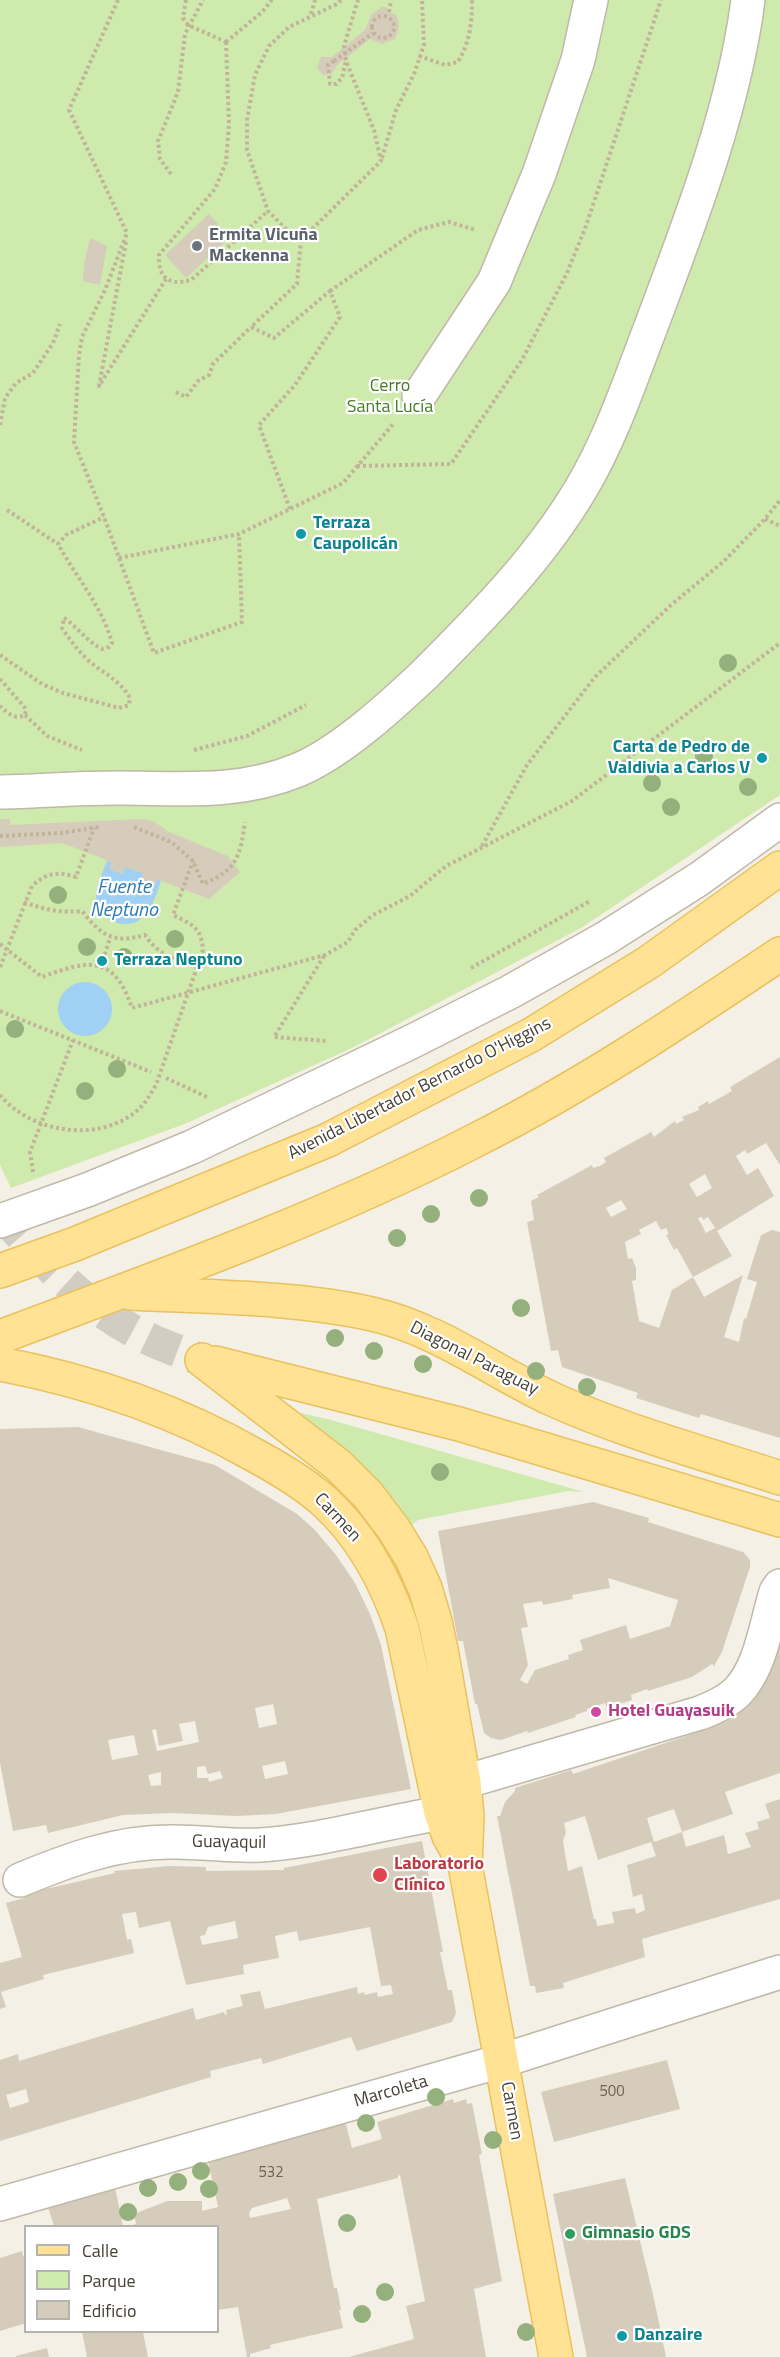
<!DOCTYPE html>
<meta charset="utf-8">
<style>
body{margin:0}
#map{position:relative;width:780px;height:2357px;overflow:hidden;background:#f4f0e6;font-family:"Titillium Web",sans-serif}
canvas{display:block}
.legend{position:absolute;left:24px;top:2225px;width:195px;height:108px;box-sizing:border-box;background:#fff;border:2px solid #b5b3ae;margin:0;padding:8px 10px;list-style:none;font-size:18px;color:#474035}
.legend li{display:flex;align-items:center;gap:12px;height:30px}
.legend b{width:30px;border:2px solid #b5b3ae}
</style>
<div id="map">
<canvas width="780" height="2357"></canvas>
<ul class="legend">
<li><b style="height:8px;background:#ffe294"></b>Calle</li>
<li><b style="height:16px;background:#ceeaad"></b>Parque</li>
<li><b style="height:16px;background:#d6ccbb"></b>Edificio</li>
</ul>
</div>
<script>
const c = document.querySelector('canvas').getContext('2d');
c.lineJoin = 'round';
function paint(path, color) {
  c.fillStyle = color;
  c.fill(path, 'evenodd');
}
function stroke(path, color, width, dash) {
  c.strokeStyle = color;
  c.lineWidth = width;
  c.lineCap = dash ? 'butt' : 'round';
  c.setLineDash(dash || []);
  c.stroke(path);
}
function drawText(font, color, halo, rows, align = 'center') {
  c.font = font + ' "Titillium Web",sans-serif';
  c.lineWidth = 4.5;
  c.setLineDash([]);
  c.textBaseline = 'middle';
  c.strokeStyle = halo;
  c.fillStyle = color;
  for (const [text, x, y, turn = 0] of rows) {
    c.save();
    c.translate(x, y);
    c.rotate((+turn || 0) * Math.PI / 180);
    c.textAlign = isNaN(turn) ? turn : align;
    if (halo) c.strokeText(text, 0, 0);
    c.fillText(text, 0, 0);
    c.restore();
  }
}
const green = new Path2D(`
 M0,0h780v795l-199,133 -227,119 -167,76 -176,65 -11,-23z
 M296,1413h5l30,7 253,72 -16,-1 -150,29 -9,7z`);
const water = new Path2D(`
 M107,861l5,1 -2,7 13,5 2,-7 18,6 -2,8 13,5 3,-7 4,2c-4,11 -8,25 -16,34 -16,19 -48,6 -49,-18 0,-12 7,-25 11,-36z
 M58 1009a27 27 0 1 1 54 0a27 27 0 1 1-54 0Z`);
const building = new Path2D(`
 M382,7h4l3,5 8,3 2,12 -4,12 -13,5 -12,-5 -33,26 -5,9 -9,1 -6,-7 4,-11h11l33,-27 6,-15z
 M209,214l21,23 -44,41 -21,-23z
 M90,238l17,8 -7,39 -17,-4 1,-16z
 M0,819h10v6l132,-6 11,2 16,11 59,24 12,16 -31,27 -52,-20 -3,7 -13,-5 2,-8 -18,-6 -2,7 -14,-5 3,-7 -50,-19 -62,4z
 M780,1057v108l-14,-22 -19,11 -2,-4 -9,6 11,19 11,-7 16,28 -57,35 15,25 -39,21 -16,-29 -3,2 -8,-15 3,-1 -3,-6 -5,2 -5,-9 -17,9 2,4 -16,8 3,17 4,-1 4,10v12l-4,1 7,40 20,7 13,-38 21,-13 11,20 39,-22 -19,62 15,5 5,-24 2,1 11,-37 -10,-3 14,-44 11,-5 8,2v206l-79,-24 -2,4 -63,-20 2,-5 -76,-26 -4,-17 -7,1 -24,-129 7,-2 -3,-19 8,-4 -2,-2 55,-30 1,3 7,-2 6,-4 -2,-4 47,-26 3,5 21,-16 1,3 8,-4 -2,-3 17,-7 -1,-3 10,-6 1,3 23,-13 -2,-4zM705,1174l7,14 -15,9 -8,-13zM621,1200l6,9 -16,8 -5,-9zM702,1217l1,3 5,-3 7,11 -9,5 -8,-15z
 M78,1427l137,38 82,49 17,15 22,26 19,28 15,31 11,31 30,144 -135,25 -40,2 -65,-3 -48,2 -75,18 -2,-8 -33,6 -13,-68v-334zM273,1704l4,20 -18,4 -4,-20zM195,1721l4,21 -42,9 -5,-21 4,-1 3,17 24,-5 -4,-17zM134,1735l4,20 -26,5 -4,-20zM285,1761l3,13 -23,5 -3,-13zM205,1766l3,8 12,-3 3,7 -14,4 -1,-4h-11v-11zM161,1772v13l-10,1 -3,-11z
 M593,1502l56,16 -1,4 95,30 3,3 4,5v7l-28,85 -8,14 -2,-2 -20,13 -44,14 -1,-2 -16,6 1,5 -25,8 -2,-5 -18,6v2l-12,4 1,2 -48,16 -1,-2 -26,9 -10,-2 -7,-5 -7,-29h-2l-12,-63h-5l-20,-110zM608,1578l70,22 -8,26 -40,13 -4,-14 -46,15 3,10 -15,5 1,4 -34,11 -8,14 -7,-4 8,-15 -7,-37 7,-1 -5,-23 19,-3 1,4 30,-6 -1,-4 38,-7z
 M780,1626v147l-55,19 8,22 -51,18 -8,-23 -27,9 7,24 28,-10 4,15 38,-12 4,19 23,-7 -6,-14 14,-4 -2,-7 13,-4 -5,-14 15,-5v100l-138,40 3,18 -82,26 1,5 -28,5 -1,-7h-5l-33,-170h3l5,-14 10,-11v-3l56,-18 2,4 137,-46 25,-11 -2,-4zM585,1816l13,44 53,-18 5,14 -29,9 6,32 9,-3 3,16 -9,4 -1,-6 -23,4 2,11 -17,3 -1,-7h-2l-12,-53 -14,5 -5,-30 3,-9 -2,-9z
 M422,1841l21,111h-3l8,38h4l4,23 -4,9 -95,29 -6,-14 -88,27 -2,-6 -51,13 1,6 -211,64v-81l18,-6 1,7 174,-53 3,12 28,-8 1,3 2,-1 -1,-4 17,-4 -3,-11 20,-4 5,18 92,-22 1,7 6,-2 1,3 12,-3 1,5 15,-3 -2,-9 -10,1 -11,-59 -71,14 -2,-10 -22,5 4,22 -36,7 1,9 -58,11 -16,-64 -31,7 -3,-16 -14,2 5,26 4,-1 3,14 -91,22 1,4 -43,13 5,15 -6,2v-46l22,-6 -16,-54 18,-5v-4l91,-21 -1,-2 55,-5 37,1v4l78,-1v-2zM235,1921l3,17 -36,7 -2,-9 5,-1 3,-8zM26,2089l3,13 -19,6 -4,-13z
 M667,2060l13,49 -126,33 -13,-50z
 M453,2099l1,4 12,-4 1,5 5,-1 10,51 -3,1 23,126 -28,8 12,68h-137l65,-18 -8,-33 19,-5 -25,-126 -2,1v2l-81,21 17,89h3l4,22h-2l4,18 -73,17 1,3 -21,6v3h-3l-9,-50 -20,3v-84h-88l6,-2 -2,-10 33,-13h35v10l16,-4 -10,-46 136,-44 8,31 30,-9 -5,-17zM287,2198l4,11 -41,9 -1,-5 3,-5z
 M625,2178l29,121 12,58h-79l-34,-163z
 M115,2187l8,39h-69l-6,-19z
 M22,2251l1,5 3,-1v68l-26,8v-73z
 M82,2332h61l5,25h-61z
 M47,2348l2,9h-33v-1z`);
const majorTunnel = new Path2D(`
 M0,1211c40,49 87,98 145,126 16,8 34,14 51,21`);
const path = new Path2D(`
 M118,0l-49,110 58,123 -22,57 -23,47 -3,18 -5,87 30,75 50,136 88,-31 -3,-88
 M186,0l-3,18 5,7 38,17
 M389,12l2,-12
 M311,14l4,-14
 M372 27a11 11 0 1 1 22 0a11 11 0 1 1-22 0Z
 M362,41l11,-8
 M226,42l3,82 -3,38 -11,27 -56,66c-1,23 10,31 32,25l77,-69
 M226,42l36,-30 10,-12
 M419,56l26,9 13,-3c12,-21 14,-38 14,-62
 M334,61l-6,4 2,19h6l6,-6 4,-17
 M382,158l14,-48 18,-36 10,-29 -2,-45
 M171,174l-11,-15 -2,-18 20,-49 7,-58 18,-34
 M301,240l-14,-10 -19,-19 -21,-61v-30l8,-45 14,-29 20,-19 48,-23 4,-4
 M126,242l-27,144 67,-107
 M330,291l88,-61 31,-8 27,8
 M176,392l10,5 12,-16 11,-6 4,-11 38,-37
 M0,425l5,-27 11,-15 17,-10 20,-30 7,-19
 M357,466l94,-2 71,-104 45,-87 19,-47 75,-226
 M290,509l-31,-84 36,-40 45,-68 -10,-26 -56,47 -23,-11 46,-43 4,-44 80,-79 -7,-31 -28,-69 -2,-15 14,-46
 M7,510l51,34
 M765,519l15,7
 M119,558l120,-24 104,-51 51,-60
 M0,655l42,29 21,9 56,15 10,-3 1,-7c-10,-18 -26,-24 -41,-37 -11,-10 -19,-21 -27,-33l2,-10c14,9 23,24 38,31l7,-2 3,-4c-10,-37 -36,-66 -54,-99l8,-9 38,-18
 M0,679l26,30 -1,6c-11,5 -17,-2 -25,-9
 M25,715l22,21 35,14
 M194,750l53,-14 59,-31
 M134,827l37,15 22,19 10,23c34,-14 37,-27 42,-62
 M0,836l61,-3 38,-6
 M482,846l45,-81 68,-88 76,-72 52,-43 42,-43 15,-19
 M24,902c21,8 37,11 58,9 20,25 31,33 63,24 14,21 30,24 53,33
 M0,944l42,33c46,-17 72,-23 90,31l193,-53 23,-13 7,-12 18,-15 37,-19 36,-30 126,-65 208,-158
 M324,956l-50,81 52,4
 M101,966l9,-28
 M0,967l32,-81c14,-13 26,-15 44,-9l18,-49
 M471,968l119,-67
 M0,1011l151,61
 M166,1078l43,20
 M0,1095c32,39 102,49 140,13 7,-7 11,-15 16,-23l47,-135c-2,-23 -10,-25 -30,-35l20,-54
 M33,1172l-3,-20 43,-112`);
const minor = new Path2D(`
 M419,396l75,-114 45,-108 39,-114 13,-60
 M0,792c39,-1 78,-4 117,-4 63,0 120,7 181,-18 43,-18 93,-64 127,-96 57,-57 116,-117 157,-187 29,-49 48,-106 68,-158 39,-104 84,-219 98,-329
 M0,1221l87,-31 105,-43 219,-105 99,-50 96,-54 93,-59 81,-59
 M464,1782l236,-69c13,-5 27,-11 37,-21 24,-24 29,-68 39,-100l4,-6
 M20,1880c48,-20 97,-38 149,-38 31,-1 61,5 92,3 59,-4 121,-22 180,-32
 M0,2204l501,-143 279,-89`);
const major = new Path2D(`
 M0,1271l75,-27 253,-104 203,-105 118,-73 131,-94
 M131,1293c77,4 166,4 241,21 66,15 120,57 180,85 73,33 152,54 228,79
 M0,1337c160,-60 322,-118 474,-196 107,-54 206,-120 306,-187
 M202,1360l136,105 30,30 25,33 18,29 14,31 10,33 7,34 22,127 3,35 -2,48 91,492
 M215,1363l244,61 321,96
 M0,1364c90,17 177,47 256,92 24,13 48,27 69,46 37,34 61,79 77,126l39,185 8,23 14,25`);
const pathBridge = new Path2D(`
 M334,61l28,-20`);
const trees = [
 [728,663],
 [704,756],
 [652,783],
 [748,787],
 [671,807],
 [58,895],
 [175,939],
 [87,947],
 [124,957],
 [15,1029],
 [117,1069],
 [85,1091],
 [479,1198],
 [431,1214],
 [397,1238],
 [521,1308],
 [335,1338],
 [374,1351],
 [423,1364],
 [536,1371],
 [587,1387],
 [440,1472],
 [436,2097],
 [366,2123],
 [493,2140],
 [201,2171],
 [178,2182],
 [148,2188],
 [209,2189],
 [128,2212],
 [347,2223],
 [385,2292],
 [362,2314],
 [526,2332]
];
const markers = [
 [197,246,6,"#6b7280"],
 [301,534,6,"#0f9aa8"],
 [762,758,6,"#0f9aa8"],
 [102,961,6,"#0f9aa8"],
 [596,1712,6,"#d1479c"],
 [380,1875,8,"#e0444e"],
 [570,2234,6,"#2e9e5b"],
 [622,2336,6,"#0f9aa8"]
];
const numberNames = [
 ["500",612,2092],
 ["532",271,2173]
];
const worshipNames = [
 ["Ermita Vicuña",209,236],
 ["Mackenna",209,257]
];
const parkNames = [
 ["Cerro",390,387],
 ["Santa Lucía",390,408]
];
const cultureNames = [
 ["Terraza",313,524],
 ["Caupolicán",313,545],
 ["Carta de Pedro de",750,748,"right"],
 ["Valdivia a Carlos V",750,769,"right"],
 ["Terraza Neptuno",114,961],
 ["Danzaire",634,2336]
];
const streetNames = [
 ["Avenida Libertador Bernardo O'Higgins",420,1089,-27],
 ["Diagonal Paraguay",474,1359,27],
 ["Carmen",337,1518,47],
 ["Guayaquil",229,1843,1],
 ["Marcoleta",391,2092,-16],
 ["Carmen",511,2111,80]
];
const hotelNames = [
 ["Hotel Guayasuik",608,1712]
];
const healthNames = [
 ["Laboratorio",394,1865],
 ["Clínico",394,1886]
];
const leisureNames = [
 ["Gimnasio GDS",582,2234]
];
const waterNames = [
 ["Fuente",124,888],
 ["Neptuno",124,911]
];
paint(green, '#ceeaad');
paint(water, '#a0d0f4');
paint(building, '#d6ccbb');
stroke(majorTunnel, '#d1cdc3', 33, [33, 16]);
stroke(minor, '#c0b8a9', 36);
stroke(major, '#e9c25f', 36);
stroke(path, '#c2b499', 4, [3, 3]);
stroke(minor, '#fff', 33);
stroke(major, '#ffe294', 33);
stroke(pathBridge, '#c2b499', 4, [3, 3]);
c.fillStyle = '#94b07c';
for (const [x, y] of trees) {
  c.beginPath();
  c.arc(x, y, 9, 0, 2 * Math.PI);
  c.fill();
}
for (const [x, y, r, color] of markers) {
  const dot = new Path2D();
  dot.arc(x, y, r, 0, 2 * Math.PI);
  c.fillStyle = color;
  c.fill(dot);
  stroke(dot, '#fff', 2);
}
drawText('15px', '#6b6356', null, numberNames);
drawText('bold 18px', '#5b616d', '#fff', worshipNames, 'left');
drawText('18px', '#457c25', '#fff', parkNames);
drawText('bold 18px', '#0d838f', '#fff', cultureNames, 'left');
drawText('18px', '#474035', '#fff', streetNames);
drawText('bold 18px', '#b23c85', '#fff', hotelNames, 'left');
drawText('bold 18px', '#be3a42', '#fff', healthNames, 'left');
drawText('bold 18px', '#27864d', '#fff', leisureNames, 'left');
drawText('italic 20px', '#297ab8', '#fff', waterNames);
</script>
